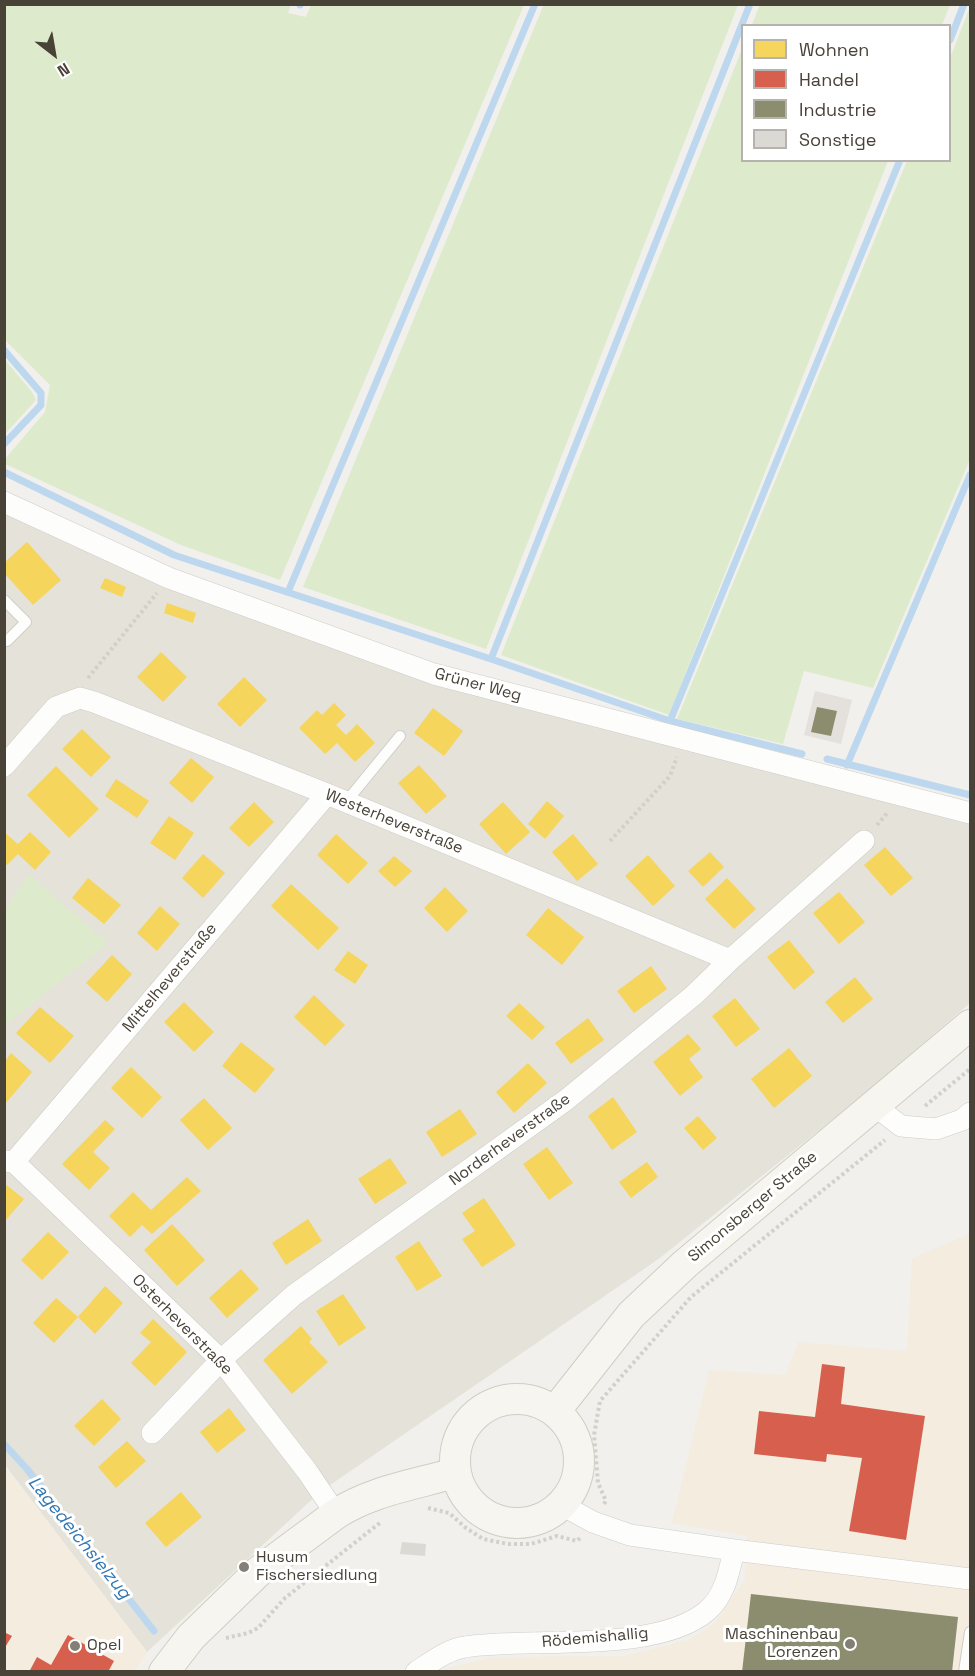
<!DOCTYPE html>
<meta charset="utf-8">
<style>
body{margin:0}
#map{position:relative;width:975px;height:1676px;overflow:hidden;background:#f1f0ec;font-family:"Space Grotesk",sans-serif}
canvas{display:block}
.frame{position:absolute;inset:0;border:6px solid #484237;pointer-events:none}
.legend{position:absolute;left:741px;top:24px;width:210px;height:138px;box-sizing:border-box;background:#fff;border:2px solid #b6b3af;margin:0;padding:8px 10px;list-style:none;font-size:18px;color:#484237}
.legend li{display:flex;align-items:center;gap:12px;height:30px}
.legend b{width:30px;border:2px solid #b6b3af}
.north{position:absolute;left:24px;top:24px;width:60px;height:60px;-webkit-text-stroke:4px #fff;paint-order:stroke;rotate:149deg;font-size:16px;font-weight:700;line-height:24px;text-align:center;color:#484237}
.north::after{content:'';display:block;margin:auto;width:21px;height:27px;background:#484237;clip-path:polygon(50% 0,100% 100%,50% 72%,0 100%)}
</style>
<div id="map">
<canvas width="975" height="1676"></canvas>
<div class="frame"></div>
<ul class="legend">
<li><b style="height:16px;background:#f6d55c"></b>Wohnen</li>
<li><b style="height:16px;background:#d6604d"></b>Handel</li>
<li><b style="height:16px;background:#8c8c6e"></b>Industrie</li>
<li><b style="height:16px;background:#dbd9d4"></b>Sonstige</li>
</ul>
<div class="north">N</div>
</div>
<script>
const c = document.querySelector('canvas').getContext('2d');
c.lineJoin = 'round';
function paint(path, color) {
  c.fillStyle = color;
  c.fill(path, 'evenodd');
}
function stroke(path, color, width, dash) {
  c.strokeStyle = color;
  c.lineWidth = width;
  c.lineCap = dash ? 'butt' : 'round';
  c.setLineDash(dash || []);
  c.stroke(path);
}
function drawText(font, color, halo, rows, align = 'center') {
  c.font = font + ' "Space Grotesk",sans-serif';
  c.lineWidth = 6;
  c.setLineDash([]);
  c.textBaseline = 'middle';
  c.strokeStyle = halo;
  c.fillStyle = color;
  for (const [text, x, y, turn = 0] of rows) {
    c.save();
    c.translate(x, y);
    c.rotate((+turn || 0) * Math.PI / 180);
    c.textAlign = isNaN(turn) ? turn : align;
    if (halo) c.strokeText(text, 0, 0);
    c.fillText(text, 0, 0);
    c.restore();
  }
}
const residential = new Path2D(`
 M5,511l427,170 538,138v184l-106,91 -204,164 -340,234 -173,160 -142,-187z`);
const commercial = new Path2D(`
 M970,1234v437l-529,1 6,-4 47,-11 130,-1 65,-16 27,-18 29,-43 2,-43 -75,-13 37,-153 76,5 13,-33 109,9 5,-93z
 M4,1465l143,187 -12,19h-130z`);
const industrial = new Path2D(`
 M815,691l37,9 -11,44 -37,-9z`);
const green = new Path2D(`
 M291,4l-3,9 18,4 5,-12h213l-244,575 -99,-35 -176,-81v-5l40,-47 5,-27 -45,-45 -1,-335z
 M544,4l194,1 -252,644 -183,-62z
 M760,4h190v1l-8,20h-190z
 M970,7v452l-97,229 -69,-17 -21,73 -106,-25 230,-558 43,-1v-102z
 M742,49v111l146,1 -219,554 -168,-60z
 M5,360l27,32 4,8 -31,34z
 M29,875l79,68 -103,82v-116z`);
const homes = new Path2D(`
 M27,542l34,38 -28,25 -29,-32v-10z
 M105,578l21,9 -4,10 -22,-9z
 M167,603l29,10 -3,10 -29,-10z
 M161,652l26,25 -24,25 -26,-25z
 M244,677l23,23 -27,27 -23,-23z
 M334,703l12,12 -10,10 10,10 11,-11 18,19 -20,19 -18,-19 -12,11 -26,-26 18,-18 5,5z
 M433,708l30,23 -19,25 -30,-23z
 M82,729l29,28 -20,20 -29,-28z
 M191,758l23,19 -22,26 -23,-20z
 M419,765l28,31 -21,18 -28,-31z
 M56,766l43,43 -30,29 -42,-43z
 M116,779l33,22 -12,17 -32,-22z
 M547,801l17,15 -19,23 -17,-15z
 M254,802l20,20 -25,25 -20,-19z
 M503,802l27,30 -24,22 -27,-30z
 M169,816l25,17 -19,27 -25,-17z
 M4,832l14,12 12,-12 21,20 -16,18 -17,-16 -11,11 -3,-2z
 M336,834l32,29 -20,21 -31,-29z
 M573,834l25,30 -21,17 -25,-29z
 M885,847l28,31 -22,18 -27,-31z
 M710,852l14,15 -21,20 -15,-16z
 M203,854l22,19 -22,25 -21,-20z
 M648,855l27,31 -22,20 -28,-30z
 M394,856l18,15 -17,16 -17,-16z
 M88,878l33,27 -17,19 -32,-26z
 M727,878l29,31 -22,20 -29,-30z
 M291,884l48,44 -21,22 -47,-44z
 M445,887l23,24 -21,21 -23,-24z
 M839,892l26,30 -26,22 -26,-31z
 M160,906l20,18 -23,27 -20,-18z
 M548,908l36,29 -22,28 -36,-30z
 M789,940l26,32 -21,18 -27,-33z
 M348,951l20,14 -13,19 -21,-14z
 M112,955l20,19 -25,28 -21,-19z
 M651,966l16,23 -33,24 -17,-22z
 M855,977l18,22 -30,24 -18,-21z
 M314,995l31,30 -20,21 -31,-29z
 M735,998l25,31 -24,18 -24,-31z
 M184,1002l30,30 -20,20 -30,-30z
 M519,1003l26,24 -13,13 -26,-24z
 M40,1007l34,29 -24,27 -34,-30z
 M588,1018l16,22 -33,24 -16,-21z
 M688,1034l13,15 -12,10 14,18 -23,19 -27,-34z
 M241,1042l34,27 -20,24 -33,-27z
 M789,1048l23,28 -38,32 -23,-29z
 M11,1053l21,19 -27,32v-43z
 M528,1063l19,20 -33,30 -18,-21z
 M131,1067l31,30 -20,21 -31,-30z
 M613,1097l24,35 -25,18 -24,-34z
 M204,1098l28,30 -24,22 -28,-30z
 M460,1109l17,25 -35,23 -16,-25z
 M698,1116l19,22 -14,12 -19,-22z
 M105,1120l10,9 -22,23 17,16 -21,22 -27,-26z
 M547,1147l26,36 -24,17 -26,-36z
 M390,1158l17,25 -32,21 -17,-25z
 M647,1162l11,15 -27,21 -12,-16z
 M187,1177l14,14 -49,43 -10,-9 -12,12 -21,-21 24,-24 18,18z
 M4,1183l20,16 -20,23z
 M484,1198l32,47 -34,22 -20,-28 13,-8 -13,-18z
 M308,1219l14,22 -36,24 -14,-22z
 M172,1224l33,36 -28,26 -33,-36z
 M48,1232l21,20 -27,28 -21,-20z
 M419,1241l23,35 -25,15 -22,-34z
 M241,1269l18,20 -32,29 -18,-20z
 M105,1286l18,17 -28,31 -17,-17z
 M343,1294l23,34 -27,18 -23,-35z
 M56,1298l22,19 -24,26 -21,-20z
 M153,1319l34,33 -32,34 -24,-23 20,-21 -11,-9z
 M301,1326l11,13 -3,3 19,20 -36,32 -29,-34z
 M102,1399l19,20 -27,27 -20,-20z
 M229,1408l17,22 -29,23 -17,-21z
 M127,1441l19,20 -30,27 -18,-21z
 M181,1492l21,25 -36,30 -21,-24z`);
const shops = new Path2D(`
 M822,1364l23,3 -4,37 84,12 -19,124 -57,-9 13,-73 -35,-4 -1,8 -72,-8 5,-43 56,6z
 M4,1632l8,4 -8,13z
 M68,1635l46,26 -6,11h-79l8,-15 14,8z`);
const industry = new Path2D(`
 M817,707l20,4 -6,25 -20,-4z
 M751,1594l207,23 -6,55h-210z`);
const stream = new Path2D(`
 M300,5v-1
 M950,40l14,-36
 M4,350l37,43v12l-37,39
 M4,472l170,83 317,104 179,62 132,33
 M288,592l247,-588
 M491,659l259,-655
 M670,721l230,-561
 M827,759l143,36
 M847,765l123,-290
 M4,1444l23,25 127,162`);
const building = new Path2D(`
 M402,1542l24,2 -1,12 -25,-2z`);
const path = new Path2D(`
 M88,678l69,-85
 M877,825l11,-13
 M610,841l60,-65 7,-19
 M925,1106l45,-37
 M604,1504l2,-3 -8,-18 -4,-48 6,-34 91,-104 194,-157
 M428,1508l21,5 17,15 17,11 25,5h23l26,-8 20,5 4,-4
 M226,1638l22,-5 10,-5 27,-30 96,-76`);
const lane = new Path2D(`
 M4,600l22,22 -19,19
 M346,802l54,-66
 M964,1672l6,-40`);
const street = new Path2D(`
 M4,502l165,76 265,96 536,139
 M4,766l52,-59 24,-9 14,4 233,92 403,166
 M875,1106l26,20 35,3 26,-9 8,-7
 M4,1161l10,1 207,198 86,111 29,43
 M14,1162l313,-368
 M152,1433l69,-73 73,-65 272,-195 128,-105 36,-35 134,-119
 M562,1505l31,17 37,13 104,15 236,29
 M416,1672c14,-9 32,-23 49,-25 65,-10 191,7 242,-36 18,-15 22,-39 27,-61`);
const secondary = new Path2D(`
 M455 1461a62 62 0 1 1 124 0a62 62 0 1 1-124 0Z
 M556,1410l75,-95 54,-51 285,-239
 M164,1672l27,-35 68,-66 77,-57c35,-23 78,-29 118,-41`);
const markers = [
 [244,1567,6,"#837f76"],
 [850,1644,6,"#837f76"],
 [75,1646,6,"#837f76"]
];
const streetNames = [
 ["Grüner Weg",478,685,15],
 ["Westerheverstraße",394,822,22],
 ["Mittelheverstraße",170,978,-50],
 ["Norderheverstraße",510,1140,-36],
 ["Simonsberger Straße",753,1207,-40],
 ["Osterheverstraße",182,1325,45],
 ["Rödemishallig",595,1638,-5]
];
const poiNames = [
 ["Husum",256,1558],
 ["Fischersiedlung",256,1576],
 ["Maschinenbau",838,1635,"right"],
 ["Lorenzen",838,1653,"right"],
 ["Opel",87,1646]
];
const waterNames = [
 ["Lagedeichsielzug",79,1538,51]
];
paint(residential, '#e5e2d9');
paint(commercial, '#f3ecdf');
paint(industrial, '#e4e0db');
paint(green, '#ddebcc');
paint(homes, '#f6d55c');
paint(shops, '#d6604d');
paint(industry, '#8c8c6e');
stroke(stream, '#bdd8ee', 7);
paint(building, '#dbd9d4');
stroke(lane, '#cfcdc9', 12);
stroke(street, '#cfcdc9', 22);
stroke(secondary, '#d0cdc3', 32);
stroke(path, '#d1d0cb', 4, [3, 3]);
stroke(lane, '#fdfdfc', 10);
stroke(street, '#fdfdfc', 21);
stroke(secondary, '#f6f5ef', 30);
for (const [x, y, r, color] of markers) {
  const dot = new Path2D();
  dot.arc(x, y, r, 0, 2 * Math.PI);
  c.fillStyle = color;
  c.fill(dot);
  stroke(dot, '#fff', 2);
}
drawText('16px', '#484237', '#fff', streetNames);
drawText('16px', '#484237', '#fff', poiNames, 'left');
drawText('italic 18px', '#3276b2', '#fff', waterNames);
</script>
